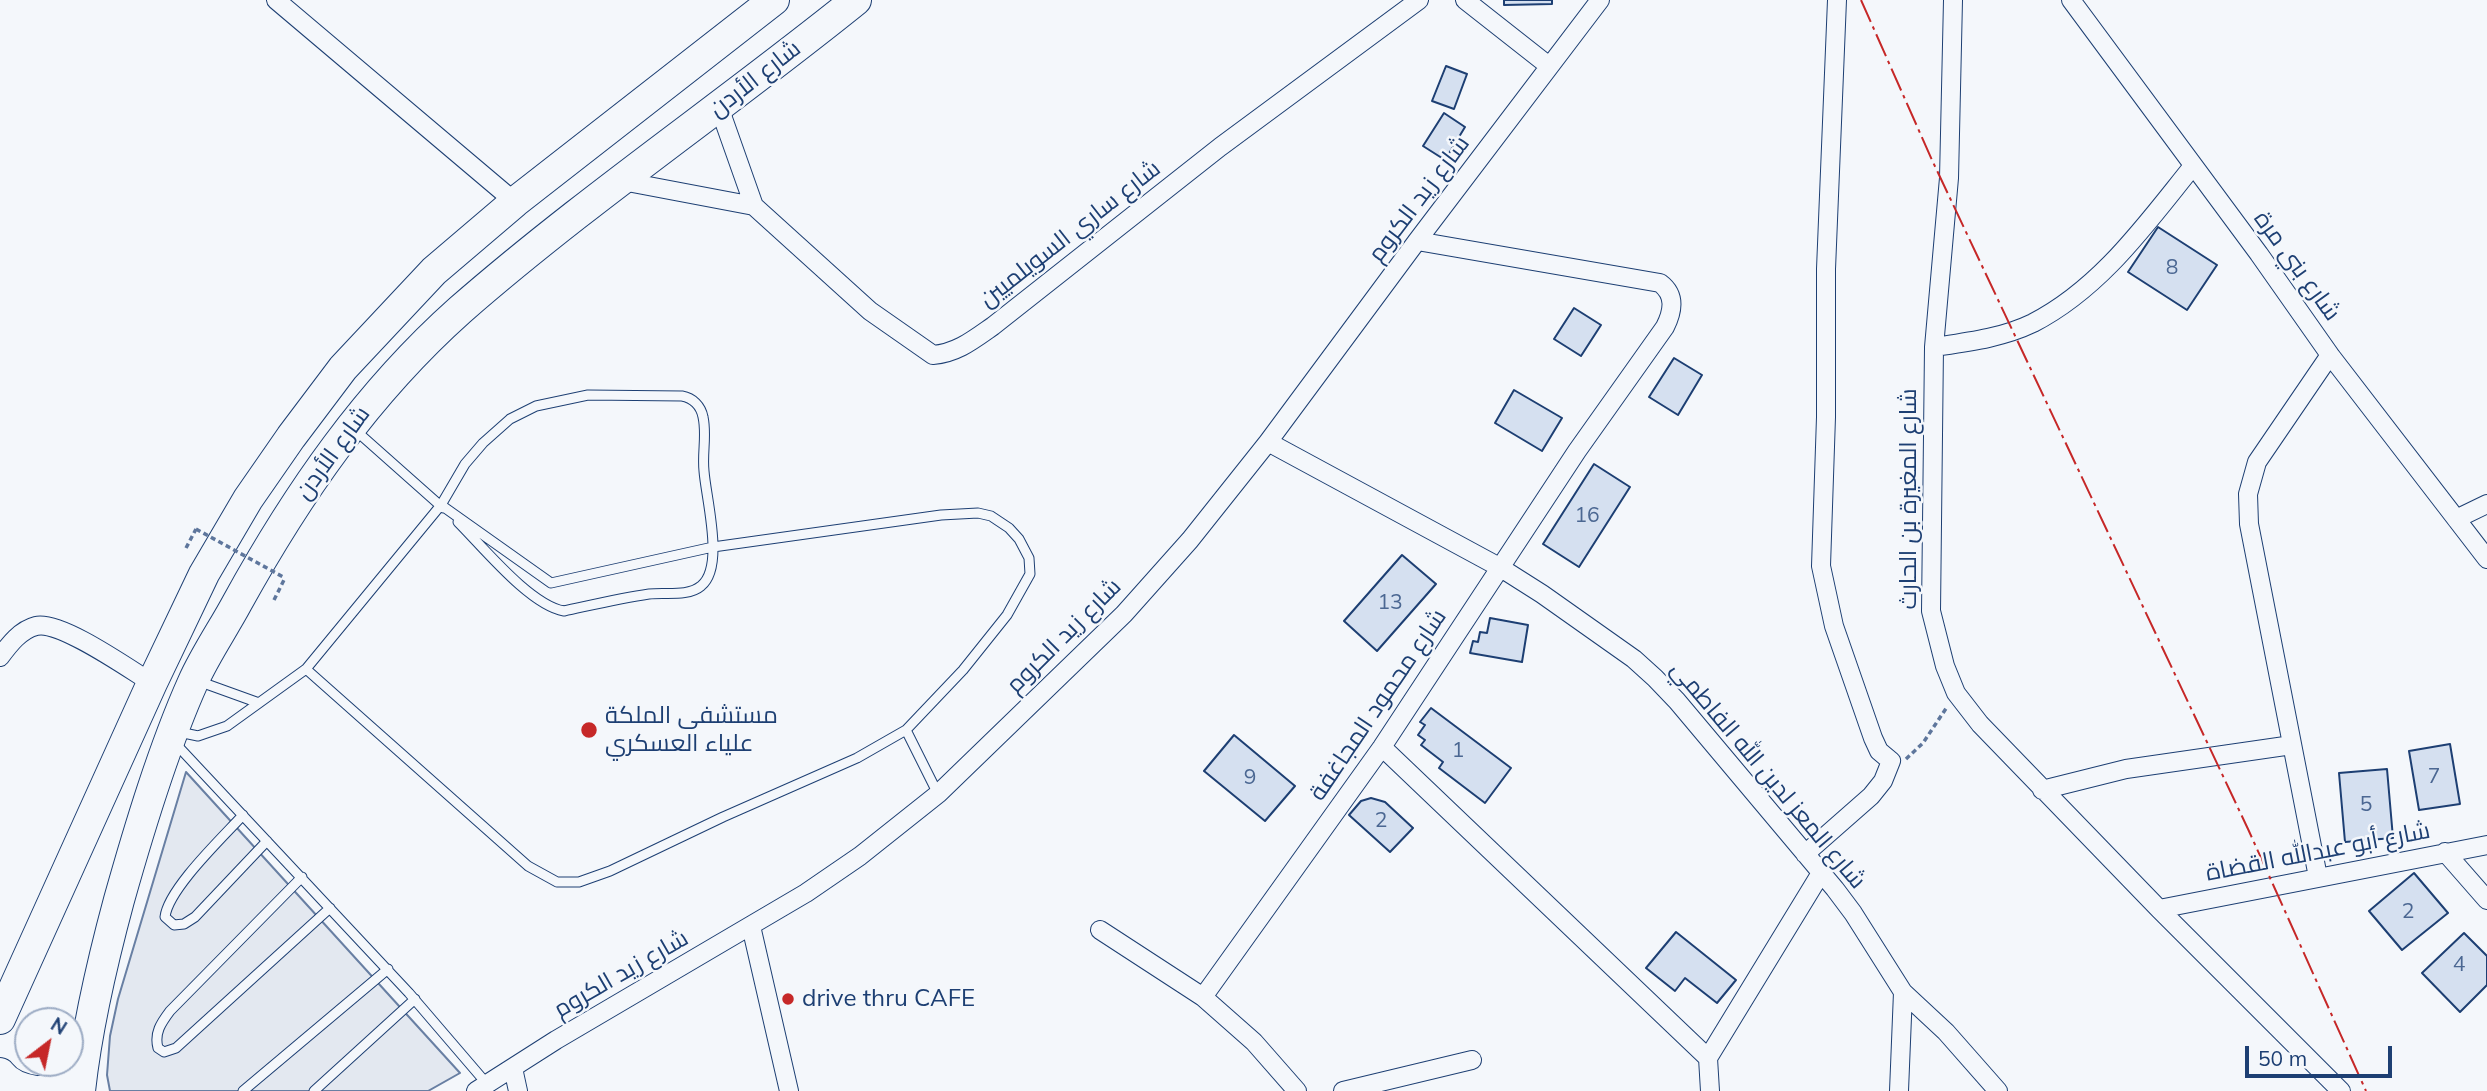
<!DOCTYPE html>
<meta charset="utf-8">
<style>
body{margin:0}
#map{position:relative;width:2487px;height:1091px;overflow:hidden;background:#f4f7fb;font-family:Mulish,sans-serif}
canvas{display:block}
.north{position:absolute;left:14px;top:1007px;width:70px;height:70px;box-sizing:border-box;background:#f4f7fb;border:2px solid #9eadc5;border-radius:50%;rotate:32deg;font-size:19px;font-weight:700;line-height:28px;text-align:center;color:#1d3f73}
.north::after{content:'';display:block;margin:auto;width:24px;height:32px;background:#c62828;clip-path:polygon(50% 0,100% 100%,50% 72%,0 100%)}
.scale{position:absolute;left:2245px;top:1046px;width:147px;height:32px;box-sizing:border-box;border:4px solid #1d3f73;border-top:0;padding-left:9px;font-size:21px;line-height:24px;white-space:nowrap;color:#1d3f73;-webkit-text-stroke:5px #f4f7fb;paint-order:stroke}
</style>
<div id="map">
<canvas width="2487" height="1091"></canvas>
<div class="north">N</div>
<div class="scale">50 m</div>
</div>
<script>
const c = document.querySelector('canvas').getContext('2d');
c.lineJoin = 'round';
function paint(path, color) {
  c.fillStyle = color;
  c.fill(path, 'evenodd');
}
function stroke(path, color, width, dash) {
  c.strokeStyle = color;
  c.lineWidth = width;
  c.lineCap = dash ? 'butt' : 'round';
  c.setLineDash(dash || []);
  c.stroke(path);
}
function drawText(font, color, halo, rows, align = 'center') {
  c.font = font + ' Mulish,Cairo,sans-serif';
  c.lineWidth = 5;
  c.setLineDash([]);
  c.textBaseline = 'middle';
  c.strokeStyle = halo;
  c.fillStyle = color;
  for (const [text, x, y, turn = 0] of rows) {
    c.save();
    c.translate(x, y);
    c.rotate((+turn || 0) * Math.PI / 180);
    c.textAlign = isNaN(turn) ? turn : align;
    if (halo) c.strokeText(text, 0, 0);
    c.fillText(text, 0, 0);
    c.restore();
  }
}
const parking = new Path2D(`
 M186,772l274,301 -32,18h-318l-3,-16 3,-39 8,-37z`);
const building = new Path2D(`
 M1504,0h48v4l-48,1z
 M1446,66l21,8 -13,35 -22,-8z
 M1444,113l21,14 -20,33 -22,-14z
 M2158,227l59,38 -30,45 -59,-38z
 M1574,308l27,17 -20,31 -27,-17z
 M1674,358l28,17 -24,40 -29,-18z
 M1514,390l48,28 -20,33 -47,-28z
 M1594,464l36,23 -51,80 -36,-23z
 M1402,555l34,29 -59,67 -33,-30z
 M1490,618l38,7 -6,37 -52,-9 3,-12 5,1 2,-10 7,1z
 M1431,708l80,60 -26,35 -46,-35 4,-6 -22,-17 4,-5 -7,-5 7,-10 -5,-3z
 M1234,735l61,51 -30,35 -61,-50z
 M2450,744l10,60 -41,6 -10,-59z
 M2387,769l6,69 -48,4 -6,-69z
 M1371,798l14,4 28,26 -23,24 -41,-37 12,-14z
 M2414,873l34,40 -46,37 -33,-39z
 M1676,932l60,48 -19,23 -32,-25 -10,13 -29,-23z
 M2464,933l23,23v29l-27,27 -38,-39z`);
const path = new Path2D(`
 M186,548l10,-19
 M274,600l11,-22
 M1906,759l17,-16 24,-36`);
const service = new Path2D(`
 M354,429l89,79
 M306,669l222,197 29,16h22l31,-11 113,-54 134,-59 49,-28 57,-60 44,-55 23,-41 -1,-16 -10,-19 -10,-11 -18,-12 -13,-3 -37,2 -228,32 -162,36 -110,-78
 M198,681l61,22
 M906,730l32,64
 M179,732l19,4 29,-10 79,-57 135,-164 24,-41 18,-21 27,-24 26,-13 52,-11 94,1c11,2 19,10 21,21 4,18 -1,36 1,54 2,28 21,96 -3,115 -13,11 -36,6 -52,8 -28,4 -57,11 -85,17 -34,-6 -80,-63 -106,-89
 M174,742l235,251 78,91
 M243,815c-20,22 -75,74 -78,102l9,8 10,-1 11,-7 72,-76
 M302,877l-132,134c-9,12 -16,22 -12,37l6,4 12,-4 154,-140
 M243,1091l145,-122
 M314,1091l101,-92`);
const minor = new Path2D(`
 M276,0l239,202
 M1465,0l84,66
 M1953,0l-4,178 -15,169 -3,264 14,55 11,27 24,31 179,185 182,182
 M2071,0l188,254 71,101 157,204
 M719,107l35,99 116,105 63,44c24,-2 40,-15 60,-29l227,-179 199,-147
 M622,181l132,25
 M1934,347c34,-5 68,-9 99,-24 68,-35 113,-99 160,-157
 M1268,442l233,126 41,26 92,65 21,19 22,23 158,188 18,24 50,79 43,40 52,59
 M2456,519l31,-15
 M0,657c9,-12 20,-27 36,-31 24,-6 93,43 116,57
 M1382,747l326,311
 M2042,790l84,-21 166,-24
 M2445,852l42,48
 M1805,854l66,-58 12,-15 8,-20 -12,-10 -6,-13 -39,-112 -13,-60 5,-149v-148l11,-269
 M2318,877l-69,-353 -1,-30 9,-32 73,-107
 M2159,909l328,-64
 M751,926l38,165
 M1100,930l103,67
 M513,1068l5,23
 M476,1091l80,-51 250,-147 54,-37 78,-62 186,-180 66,-74 78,-98 149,-201 183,-241
 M1297,1091l-43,-49 -51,-45 179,-250 195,-296 88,-124c8,-16 11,-32 -5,-44l-243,-42
 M1343,1091l129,-31
 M1710,1091l-2,-33 113,-185
 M1899,1091l4,-99`);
const trunk = new Path2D(`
 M0,1019l152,-336 52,-109 44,-75 43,-62 52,-69 91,-97 81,-69 259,-202
 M0,1073c9,12 22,16 36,18
 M40,1091c21,-5 31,-14 43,-31
 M80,1091c7,-65 22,-128 39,-191 20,-71 44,-151 74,-218 12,-27 30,-53 44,-79 60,-109 130,-210 223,-293 126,-110 266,-205 396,-310`);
const pathBridge = new Path2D(`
 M196,529l89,49`);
const power = new Path2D(`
 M1861,0l71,160 316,669 118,262`);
const markers = [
 [589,730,9,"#c62828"],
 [788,999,7,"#c62828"]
];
const numberNames = [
 ["8",2172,268],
 ["16",1587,516],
 ["13",1390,603],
 ["1",1458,751],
 ["7",2434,777],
 ["9",1250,778],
 ["5",2366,805],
 ["2",1381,821],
 ["2",2408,912],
 ["4",2459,965]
];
const streetNames = [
 ["شارع الأردن",755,79,-38],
 ["شارع زيد الكروم",1419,199,-53],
 ["شارع ساري السويلميين",1070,234,-38],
 ["شارع بني مرة",2297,266,54],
 ["شارع الأردن",333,453,-54],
 ["شارع المغيرة بن الحارث",1909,499,-90],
 ["شارع زيد الكروم",1064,636,-45],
 ["شارع محمود المجاغفة",1378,705,-56],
 ["شارع المعز لدين الله الفاطمي",1768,775,50],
 ["شارع أبو عبدالله القضاة",2318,852,-11],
 ["شارع زيد الكروم",621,974,-30]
];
const poiNames = [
 ["مستشفى الملكة",605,716],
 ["علياء العسكري",605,744],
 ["drive thru CAFE",802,999]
];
paint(parking, '#e3e8f0');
stroke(parking, '#687fa3', 2);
paint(building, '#d5e0f0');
stroke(building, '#1d3f73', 2);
stroke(service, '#1d3f73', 11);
stroke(minor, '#1d3f73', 20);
stroke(trunk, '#1d3f73', 32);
stroke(path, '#5e769c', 3.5, [5, 3.5]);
stroke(service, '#f4f7fb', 9);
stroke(minor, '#f4f7fb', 18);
stroke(trunk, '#f4f7fb', 30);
stroke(pathBridge, '#5e769c', 3.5, [5, 3.5]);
stroke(power, '#c62828', 2, [24, 5, 3.5, 5]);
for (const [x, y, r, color] of markers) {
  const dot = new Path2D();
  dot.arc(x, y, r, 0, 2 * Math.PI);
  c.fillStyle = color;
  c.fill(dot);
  stroke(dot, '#f4f7fb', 2.5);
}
drawText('21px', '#4b6792', null, numberNames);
drawText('24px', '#1d3f73', '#f4f7fb', streetNames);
drawText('24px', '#1d3f73', '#f4f7fb', poiNames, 'left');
</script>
